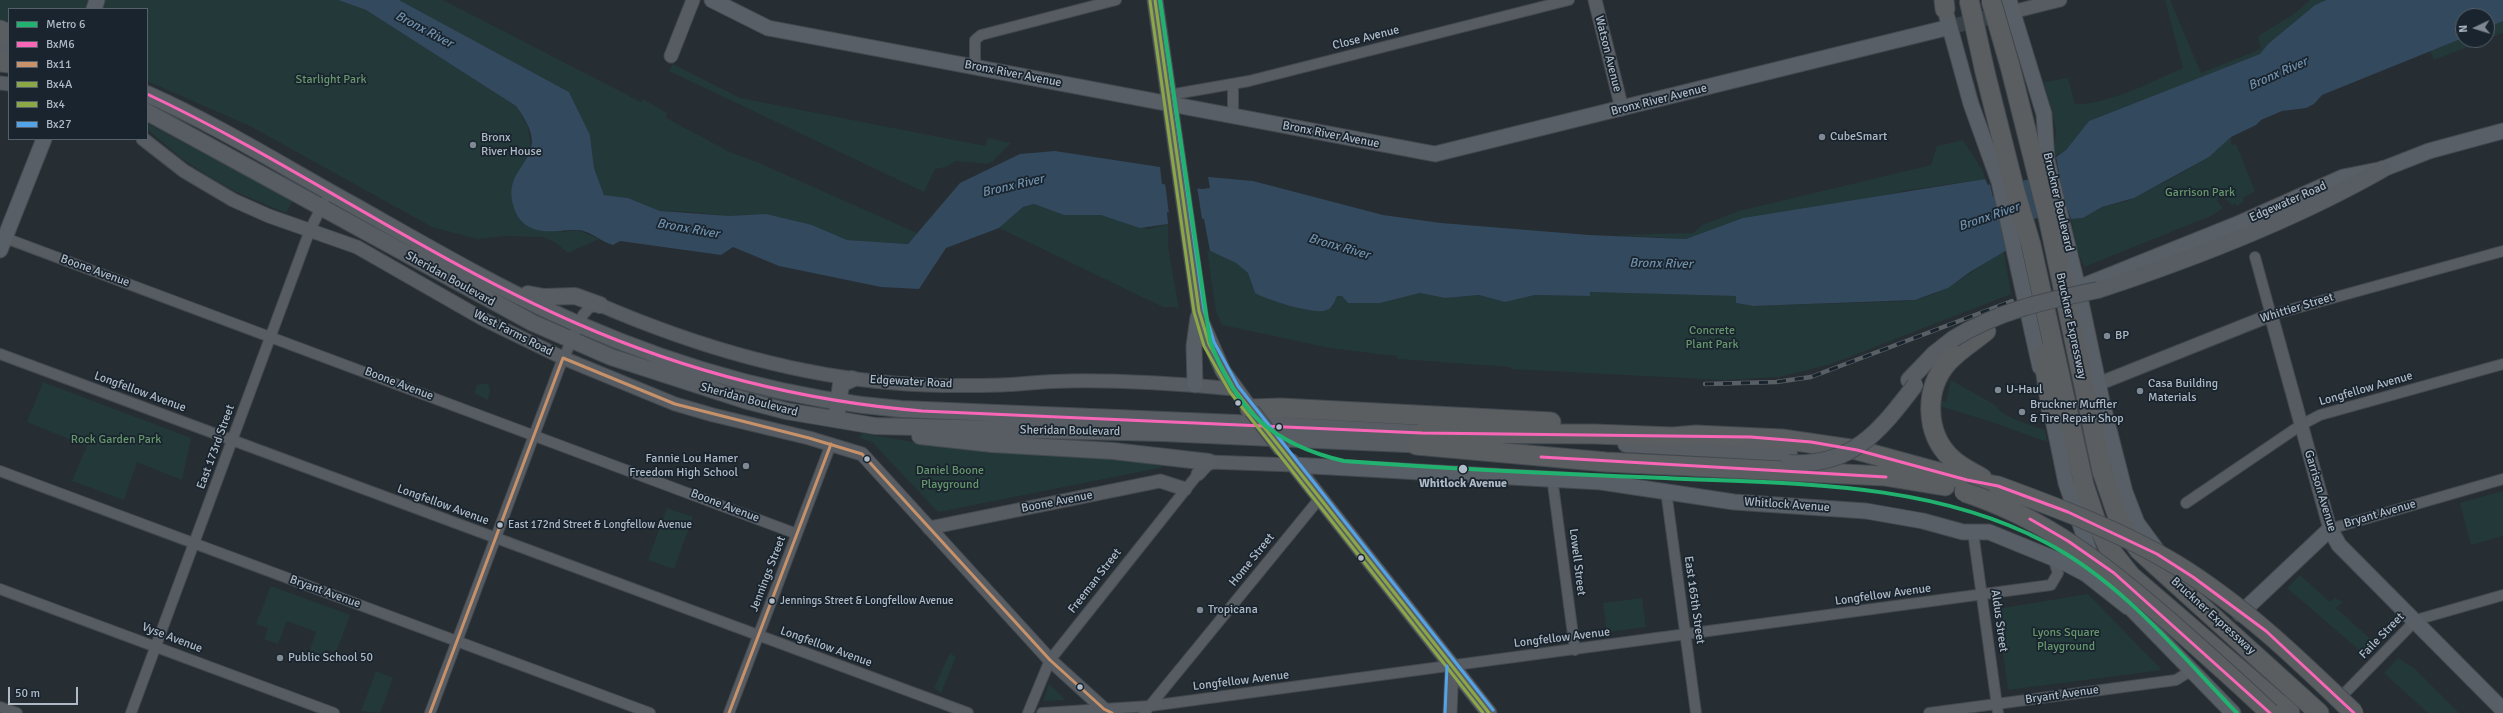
<!DOCTYPE html>
<style>
body{margin:0}
#map{position:relative;width:2503px;height:713px;overflow:hidden;background:#262d33;font-family:Signika,sans-serif}
canvas{display:block}
.legend{position:absolute;left:8px;top:8px;width:140px;height:132px;box-sizing:border-box;background:#19242e;border:1px solid #55606b;margin:0;padding:5px 7px;list-style:none;font-size:12px;color:#aebac6}
.legend li{display:flex;align-items:center;gap:8px;height:20px}
.legend b{width:20px;border:1px solid #55606b}
.north{position:absolute;left:2455px;top:8px;width:40px;height:40px;box-sizing:border-box;background:#19242e;border:1px solid #55606b;border-radius:50%;rotate:266deg;font-size:11px;font-weight:700;line-height:16px;text-align:center;color:#aebac6}
.north::after{content:'';display:block;margin:auto;width:14px;height:18px;background:#7e8993;clip-path:polygon(50% 0,100% 100%,50% 72%,0 100%)}
.scale{position:absolute;left:8px;top:687px;width:70px;height:18px;box-sizing:border-box;border:2px solid #aebac6;border-top:0;padding-left:5px;font-size:12px;line-height:14px;white-space:nowrap;color:#aebac6;-webkit-text-stroke:3px #19242e;paint-order:stroke}
</style>
<div id="map">
<canvas width="2503" height="713"></canvas>
<ul class="legend">
<li><b style="height:5px;background:#20b26e"></b>Metro 6</li>
<li><b style="height:5px;background:#fa66b7"></b>BxM6</li>
<li><b style="height:5px;background:#c7916a"></b>Bx11</li>
<li><b style="height:5px;background:#8ba746"></b>Bx4A</li>
<li><b style="height:5px;background:#8ba746"></b>Bx4</li>
<li><b style="height:5px;background:#53a3e8"></b>Bx27</li>
</ul>
<div class="north">N</div>
<div class="scale">50 m</div>
</div>
<script>
const c = document.querySelector('canvas').getContext('2d');
c.lineJoin = 'round';
function paint(path, color) {
  c.fillStyle = color;
  c.fill(path, 'evenodd');
}
function stroke(path, color, width, dash) {
  c.strokeStyle = color;
  c.lineWidth = width;
  c.lineCap = dash ? 'butt' : 'round';
  c.setLineDash(dash || []);
  c.stroke(path);
}
function drawText(font, color, halo, rows, align = 'center') {
  c.font = font + ' Signika,sans-serif';
  c.lineWidth = 3.5;
  c.setLineDash([]);
  c.textBaseline = 'middle';
  c.strokeStyle = halo;
  c.fillStyle = color;
  for (const [text, x, y, turn = 0] of rows) {
    c.save();
    c.translate(x, y);
    c.rotate((+turn || 0) * Math.PI / 180);
    c.textAlign = isNaN(turn) ? turn : align;
    if (halo) c.strokeText(text, 0, 0);
    c.fillText(text, 0, 0);
    c.restore();
  }
}
const green = new Path2D(`
 M0,0h338l28,10 150,96 12,21 3,21 31,84 16,-2 21,9 -31,14 -12,-10 -13,-6 -37,-1 -29,3 -45,-12 -182,-101 -103,-45v-72h-138v14l-9,-4z
 M399,0h44l198,102 2,-3 24,14 -1,5 66,35 25,9 160,71 -9,11 -61,-4 -35,-15 -122,-13 -30,-1 -32,-13 -24,-3 -10,-27 -4,-33 -21,-43z
 M2165,0h5l31,73 60,-24 -3,-13 36,-22 16,-14h16l-11,5 -47,39 -8,10 -171,67 -23,29 -12,7 2,-28 -12,-47 24,-4 7,26c33,1 78,-23 108,-36z
 M2503,21v12l-16,6v-11z
 M2463,38v2h22l-51,20 -4,-9z
 M673,64l67,34 245,48 3,-8 23,5 -18,18 -6,3 -31,-3 -10,6 -11,2 -11,23 -255,-121z
 M147,123l77,41 70,34 -8,15 -50,-21 -28,-16 -27,-18 -34,-29z
 M2231,137v8l5,-1 19,47 -12,7 1,4 -8,4 -1,-3 -3,2 -12,-11 -3,7 6,7 -10,7 -129,52 -7,-18 -6,-30 12,-1 19,-11 25,-6 42,-21 40,-23z
 M1963,140l20,31 2,8 -76,11 -223,49 -71,-4 79,-2 8,-8 37,-14 192,-46 6,-19z
 M1034,204l30,11h37l48,14 19,-5v22l11,64 -3,-3h-13l-164,-79 24,-21z
 M1207,250l29,13 12,10 7,20c22,7 56,26 78,13l3,-10h6l6,7h32l40,-10 25,5 34,-3 26,7 30,-7 55,1v-4l147,4 -1,7 17,3 155,-5c38,-5 63,-32 96,-49l7,42 -180,70 -52,13 -56,3 -212,-11v-2l-113,-8 -1,-3 -67,-8 -108,-23 -6,-13z
 M1951,380l44,25c5,11 35,20 50,25l2,12 -55,-20 -53,-16v-6l7,2z
 M43,382l148,56 -9,42 -45,-18 -13,38 -52,-19 15,-35 -60,-24z
 M483,383l6,2 1,6 -2,9 -14,-7 3,-8z
 M862,433l68,12 202,15 32,7 -226,45 -66,-70 -13,-4z
 M2503,491v45l-32,9 -11,-42z
 M667,508l26,9 -19,52 -26,-9z
 M2300,575l30,27 5,-4 8,4 -7,6 39,35 -10,12 -78,-67z
 M271,586l79,29 -14,38 -10,-4 -4,11 -14,-5 8,-23 -29,-11 -9,23 -14,-5 4,-11 -12,-4z
 M2088,594l74,76 -154,20 -11,-81z
 M1642,598l4,29 -39,5 -4,-29z
 M950,653l6,4 -15,36 -7,-5z
 M2398,658l16,10 45,45h-31l-44,-40z
 M376,671l17,7 -13,35 -19,-2z
 M1049,684l17,16 -23,1z`);
const water = new Path2D(`
 M338,0h61l170,92 21,43 4,33 10,27 24,3 32,13 70,5 36,-2 46,11 35,15 61,4 52,-61 60,-29 35,-3 105,16 2,17 40,5 8,-1 -2,-11 45,4 130,34 58,8 148,12 97,4 57,-21 242,-39 3,6 2,-1 3,13 31,-7 -2,-9 37,-9 -3,-15 10,-7 23,-29 171,-67 8,-10 47,-39 11,-5h177v21l-16,7v-12h-24v22l-141,57 -8,9 -8,4 -24,3 -21,9 -5,5 -25,12 -22,20 -75,41 -32,9 -19,11 -12,1 -3,-9 -38,10 3,9 -29,9 3,12 -37,22 -22,16 -33,12 -162,6 -17,-3v-7l-146,-4v4l-55,-1 -30,7 -26,-7 -34,3 -25,-5 -40,10h-32l-6,-7h-5c-3,7 -5,14 -14,15 -14,2 -56,-11 -68,-18l-7,-20 -12,-10 -26,-12 -6,-32 -37,-7 1,12 -28,4 -39,-13h-37l-30,-11 -11,3 -24,21 -53,20 -27,41 -38,-2 -102,-21 -46,-19 -12,8 -101,-14 -7,4c-12,-3 -23,-15 -36,-15 -18,-1 -35,6 -51,-5 -6,-4 -10,-11 -12,-17 -11,-34 16,-41 18,-66 0,-13 -9,-26 -16,-36l-150,-96z`);
const pier = new Path2D(`
 M1165,183l32,4 5,32 -33,-5z`);
const secondaryTunnel = new Path2D(`
 M1950,27l55,-14`);
const minor = new Path2D(`
 M975,67v-27l6,-5 135,-35
 M1233,84v33
 M1169,95l80,-14 320,-81
 M0,236l797,298
 M2255,257l16,58 232,-64
 M0,354l968,359
 M0,471l650,242
 M1552,477l23,173
 M1666,491l30,222
 M2186,503l115,-78 19,-10 183,-51
 M2330,529l173,-50
 M1973,532l25,181
 M0,589l334,124
 M2337,701l79,-81 87,-25
 M0,707l17,6
 M131,713l179,-483 14,-28
 M430,713l130,-347 23,-51 6,-7 11,-3
 M729,713l102,-269
 M1028,713l22,-53 148,-186
 M1042,713l108,-7 901,-121 7,-12 -5,-15
 M1144,713l176,-215
 M1929,713l247,-33 16,-10`);
const tertiary = new Path2D(`
 M1595,0l27,109
 M2012,12l48,-12
 M671,56l22,-56
 M0,83l9,1
 M143,139l41,32 49,29 36,16 88,31 126,72 80,39 112,46 38,11 96,23 53,16 188,206 54,49 8,4
 M600,305c93,40 192,70 294,78 35,3 72,3 107,2 22,-1 45,-4 68,-4 54,-1 111,3 165,8
 M2098,384l173,-69 59,214
 M1198,474l11,-12 85,3
 M929,528l231,-47 25,8
 M1450,713l2,-47`);
const secondary = new Path2D(`
 M712,0l56,28 667,126 515,-127
 M1155,0l46,321 22,50 29,40
 M2009,0l35,114 3,46 31,128 25,118 22,86 12,31 22,30
 M94,9l3,-9
 M1947,17l24,87 28,78 41,185
 M0,250l44,-111
 M2078,288l157,-63 108,-48 40,-8 46,-18 74,-20
 M1195,385l-1,-39 4,-29
 M2050,405l16,78 26,76
 M1291,461l198,252
 M1294,465l307,17 133,20 132,9 57,10 40,11h26l76,31 21,11 42,33
 M2122,599l111,114
 M2240,614l90,-85 9,16 164,165`);
const primary = new Path2D(`
 M0,45l9,3
 M147,94c70,31 137,73 204,110 73,41 151,87 227,120 101,44 213,76 323,85l335,14 199,11
 M147,112l386,211 78,34 133,43 42,11 89,15 287,7 266,12
 M2098,290c97,-32 196,-70 285,-121
 M528,294l16,3 31,-1 25,9
 M1909,380l25,-26 19,-15
 M837,412l4,-28 11,-5
 M920,436l72,8 121,7 96,11
 M1626,444l163,9`);
const motorway = new Path2D(`
 M1944,0l1,9
 M0,30l9,4
 M0,62l9,1
 M2010,66l38,151 54,254 18,52 19,27 180,163
 M1985,72l30,119 16,54 53,240 12,36 12,26 23,29 159,137
 M2043,354l9,61
 M1250,409l31,-1 270,14
 M1422,433l172,1 79,3 23,-2 86,4 75,11 110,30 31,6
 M1416,445l190,17 278,14 61,10
 M1982,478c-10,-6 -22,-11 -31,-20 -26,-25 -27,-69 -3,-96 11,-12 26,-21 38,-31`);
const rail = new Path2D(`
 M1705,384l71,-2 35,-5 201,-76`);
const secondaryBridge = new Path2D(`
 M1252,411l30,39`);
const primaryBridge = new Path2D(`
 M1953,339c47,-29 92,-38 145,-49
 M1789,463c63,4 91,-32 126,-78`);
const motorwayBridge = new Path2D(`
 M1969,0l16,72
 M1991,0l19,66
 M1998,486c60,22 122,45 177,78 67,41 123,95 179,149
 M1964,492c85,28 141,74 207,131 34,30 67,59 99,90`);
const bus1 = new Path2D(`
 M147,94c147,69 281,165 431,230 110,48 225,77 344,87l500,22 329,4 60,5 46,8 110,30 31,6 70,26 89,42 36,23 73,54 88,82
 M1541,457l345,20
 M2030,519l38,22 46,32 156,140`);
const bus2 = new Path2D(`
 M430,713l133,-355 112,46 134,34 53,16 188,206 54,49 8,4
 M729,713l102,-269`);
const bus3 = new Path2D(`
 M1155,0l44,311 10,33 25,45 255,324`);
const bus4 = new Path2D(`
 M1150,1l44,311 10,34 26,46 253,321`);
const bus5 = new Path2D(`
 M1160,0l44,310 10,32 24,44 255,324
 M1445,713l2,-47`);
const metro1 = new Path2D(`
 M1160,0l50,341c26,69 61,103 134,120 107,8 214,13 321,17 127,6 264,3 380,64 77,40 133,110 192,171`);
const markers = [
 [1822,137,4,"#7e8993"],
 [473,145,4,"#7e8993"],
 [2107,336,4,"#7e8993"],
 [1998,390,4,"#7e8993"],
 [2140,391,4,"#7e8993"],
 [1238,403,3.5,"#aebac6"],
 [2022,412,4,"#7e8993"],
 [1279,427,3.5,"#aebac6"],
 [867,459,3.5,"#aebac6"],
 [746,466,4,"#7e8993"],
 [1463,469,5,"#aebac6"],
 [500,525,3.5,"#aebac6"],
 [1361,558,3.5,"#aebac6"],
 [772,601,3.5,"#aebac6"],
 [1200,610,4,"#7e8993"],
 [280,658,4,"#7e8993"],
 [1080,687,3.5,"#aebac6"]
];
const busNames = [
 ["East 172nd Street & Longfellow Avenue",508,525],
 ["Jennings Street & Longfellow Avenue",780,601]
];
const streetNames = [
 ["Close Avenue",1366,38,-14],
 ["Watson Avenue",1608,54,76],
 ["Bronx River Avenue",1013,74,11],
 ["Bronx River Avenue",1659,100,-14],
 ["Bronx River Avenue",1331,135,11],
 ["Bruckner Boulevard",2058,202,77],
 ["Edgewater Road",2288,202,-24],
 ["Boone Avenue",95,271,20],
 ["Sheridan Boulevard",450,279,29],
 ["Whittier Street",2297,308,-17],
 ["Bruckner Expressway",2071,326,78],
 ["West Farms Road",513,333,27],
 ["Edgewater Road",911,382,3],
 ["Boone Avenue",399,384,21],
 ["Longfellow Avenue",2366,389,-16],
 ["Longfellow Avenue",140,392,20],
 ["Sheridan Boulevard",749,400,15],
 ["Sheridan Boulevard",1070,431,1],
 ["East 173rd Street",216,447,-70],
 ["Garrison Avenue",2320,491,73],
 ["Boone Avenue",1057,502,-11],
 ["Longfellow Avenue",443,505,20],
 ["Whitlock Avenue",1787,505,4],
 ["Boone Avenue",725,506,21],
 ["Bryant Avenue",2380,514,-16],
 ["Home Street",1252,560,-51],
 ["Lowell Street",1577,562,83],
 ["Jennings Street",768,574,-69],
 ["Freeman Street",1095,581,-52],
 ["Bryant Avenue",325,592,20],
 ["Longfellow Avenue",1883,595,-8],
 ["East 165th Street",1694,600,82],
 ["Bruckner Expressway",2213,616,42],
 ["Aldus Street",1999,621,82],
 ["Faile Street",2382,636,-46],
 ["Vyse Avenue",172,638,21],
 ["Longfellow Avenue",1562,638,-7],
 ["Longfellow Avenue",826,647,20],
 ["Longfellow Avenue",1241,681,-7],
 ["Bryant Avenue",2062,695,-8]
];
const parkNames = [
 ["Starlight Park",331,80],
 ["Garrison Park",2200,193],
 ["Concrete",1712,331],
 ["Plant Park",1712,345],
 ["Rock Garden Park",116,440],
 ["Daniel Boone",950,471],
 ["Playground",950,485],
 ["Lyons Square",2066,633],
 ["Playground",2066,647]
];
const poiNames = [
 ["CubeSmart",1830,137],
 ["Bronx",481,138],
 ["River House",481,152],
 ["BP",2115,336],
 ["Casa Building",2148,384],
 ["Materials",2148,398],
 ["U-Haul",2006,390],
 ["Bruckner Muffler",2030,405],
 ["& Tire Repair Shop",2030,419],
 ["Fannie Lou Hamer",738,459,"right"],
 ["Freedom High School",738,473,"right"],
 ["Tropicana",1208,610],
 ["Public School 50",288,658]
];
const stopNames = [
 ["Whitlock Avenue",1463,484]
];
const waterNames = [
 ["Bronx River",424,30,28],
 ["Bronx River",2278,74,-24],
 ["Bronx River",1013,186,-13],
 ["Bronx River",1989,217,-19],
 ["Bronx River",688,229,10],
 ["Bronx River",1339,247,16],
 ["Bronx River",1661,264,1]
];
paint(green, '#233839');
paint(water, '#33495d');
paint(pier, '#262d33');
stroke(secondaryTunnel, '#3a4249', 15, [15, 8]);
stroke(minor, '#44494e', 12);
stroke(tertiary, '#44494e', 15);
stroke(secondary, '#44494e', 17);
stroke(primary, '#434a50', 18);
stroke(motorway, '#42494f', 21);
stroke(minor, '#565c62', 10);
stroke(tertiary, '#565c62', 13);
stroke(secondary, '#595f67', 15);
stroke(primary, '#585d64', 16);
stroke(motorway, '#5b5e61', 19);
stroke(rail, '#596065', 4.5);
stroke(rail, '#19242e', 3, [9]);
stroke(secondaryBridge, '#44494e', 17, []);
stroke(primaryBridge, '#434a50', 18, []);
stroke(motorwayBridge, '#42494f', 21, []);
stroke(secondaryBridge, '#595f67', 15);
stroke(primaryBridge, '#585d64', 16);
stroke(motorwayBridge, '#5b5e61', 19);
stroke(bus1, '#fa66b7', 3);
stroke(bus2, '#c7916a', 3);
stroke(bus3, '#8ba746', 3);
stroke(bus4, '#8ba746', 3);
stroke(bus5, '#53a3e8', 3);
stroke(metro1, '#20b26e', 4);
for (const [x, y, r, color] of markers) {
  const dot = new Path2D();
  dot.arc(x, y, r, 0, 2 * Math.PI);
  c.fillStyle = color;
  c.fill(dot);
  stroke(dot, '#19242e', 1.5);
}
drawText('11px', '#aebac6', '#19242e', busNames, 'left');
drawText('12px', '#aebac6', '#19242e', streetNames);
drawText('12px', '#66966b', '#19242e', parkNames);
drawText('12px', '#aebac6', '#19242e', poiNames, 'left');
drawText('bold 12px', '#aebac6', '#19242e', stopNames);
drawText('italic 13px', '#6f8faa', '#19242e', waterNames);
</script>
